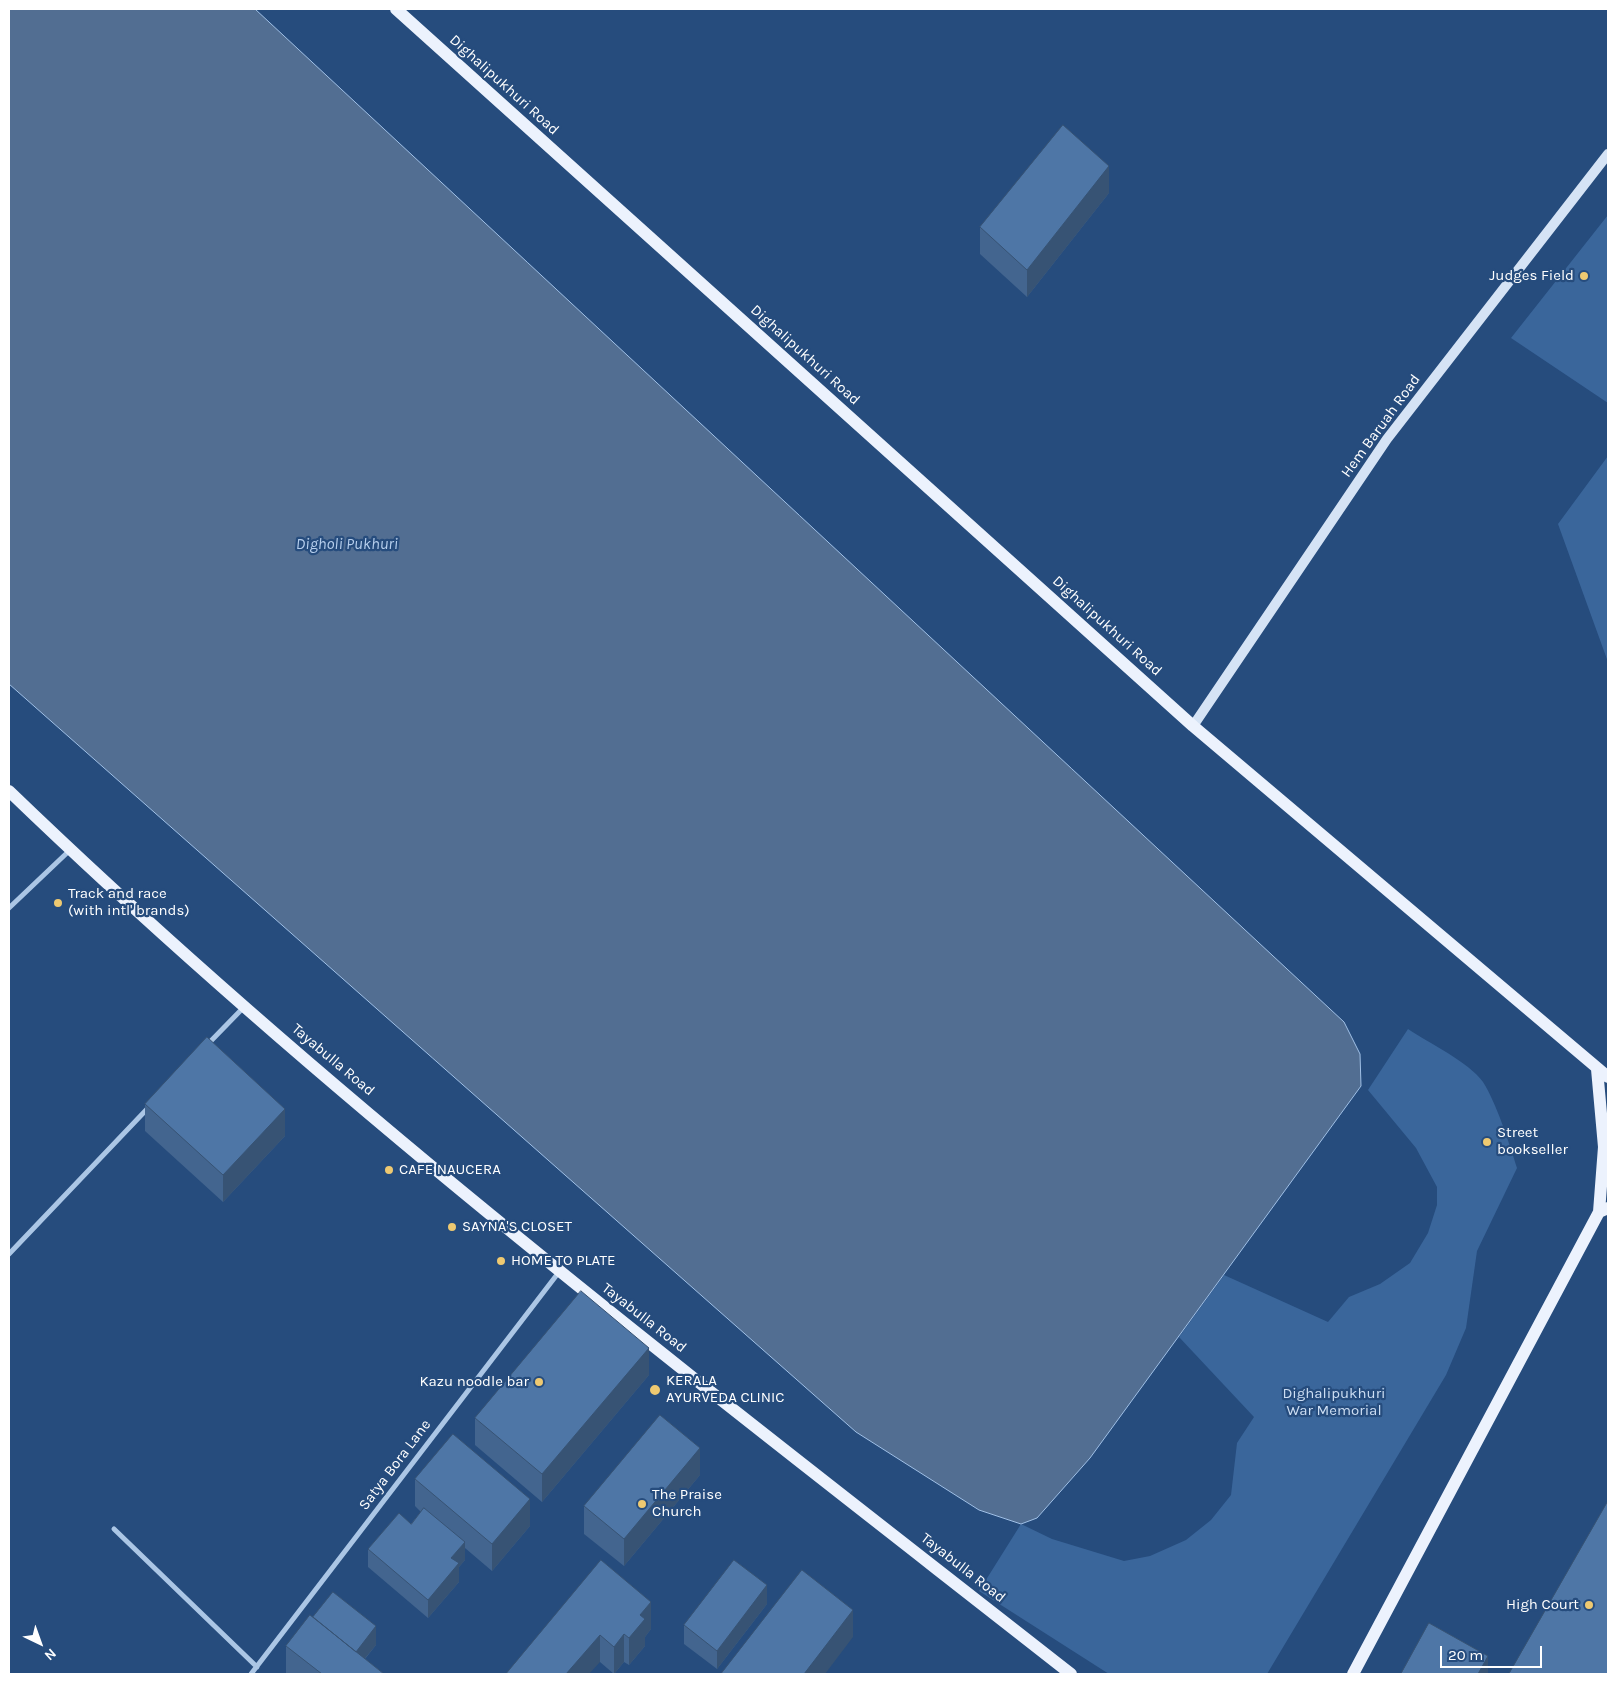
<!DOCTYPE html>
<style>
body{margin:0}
#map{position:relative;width:1617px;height:1683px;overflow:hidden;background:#264c7d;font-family:Karla,sans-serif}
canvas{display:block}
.frame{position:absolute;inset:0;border:10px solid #fff;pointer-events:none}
.north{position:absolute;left:15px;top:1618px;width:50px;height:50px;-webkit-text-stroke:4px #264c7d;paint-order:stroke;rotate:138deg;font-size:14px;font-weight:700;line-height:20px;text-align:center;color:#fff}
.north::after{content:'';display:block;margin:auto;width:18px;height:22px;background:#fff;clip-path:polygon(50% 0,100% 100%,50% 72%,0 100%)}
.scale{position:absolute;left:1440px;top:1646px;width:102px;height:22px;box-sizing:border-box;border:2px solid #fff;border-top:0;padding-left:6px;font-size:15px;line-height:18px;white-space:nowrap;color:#fff;-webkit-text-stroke:4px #264c7d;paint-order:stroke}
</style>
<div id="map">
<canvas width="1617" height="1683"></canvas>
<div class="frame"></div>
<div class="north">N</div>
<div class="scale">20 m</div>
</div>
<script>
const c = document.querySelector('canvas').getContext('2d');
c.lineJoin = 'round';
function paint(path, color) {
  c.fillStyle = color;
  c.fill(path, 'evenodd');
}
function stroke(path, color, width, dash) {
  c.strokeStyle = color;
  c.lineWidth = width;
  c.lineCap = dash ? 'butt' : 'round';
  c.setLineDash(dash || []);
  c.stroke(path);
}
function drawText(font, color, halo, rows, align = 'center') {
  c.font = font + ' Karla,sans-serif';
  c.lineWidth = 4.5;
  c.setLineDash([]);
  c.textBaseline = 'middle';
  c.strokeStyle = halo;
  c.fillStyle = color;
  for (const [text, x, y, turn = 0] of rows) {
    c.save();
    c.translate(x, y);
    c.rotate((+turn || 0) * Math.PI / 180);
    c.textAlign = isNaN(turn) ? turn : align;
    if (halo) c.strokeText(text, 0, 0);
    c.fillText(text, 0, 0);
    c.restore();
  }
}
const green = new Path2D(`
 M1608,215v188l-97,-65z
 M1608,456v206l-50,-138z
 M1408,1029c21,14 61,33 75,53 13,20 27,63 34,86l-40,83 -11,77 -20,47 -179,299h-158l-130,-83 42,-67 31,15 72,22 26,-5 36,-16 25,-20 20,-25 6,-52 17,-26 -75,-80 45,-62 104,47 21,-25 31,-13 30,-21 18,-30 9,-28v-18l-21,-39 -48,-58z`);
const water = new Path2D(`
 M9,9h246l1089,1013 16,32 1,32 -271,372 -53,60 -16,6 -42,-14 -123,-78 -847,-748z`);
const street = new Path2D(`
 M9,908l61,-58
 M206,1046l38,-39
 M9,1254l140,-147
 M114,1529l143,138
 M251,1674l308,-402`);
const secondary = new Path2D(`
 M1193,726l194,-287 221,-285`);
const primary = new Path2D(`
 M396,9l797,717 415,351
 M9,791c332,320 700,599 1062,883
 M1597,1069l7,78 -5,65
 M1353,1674l246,-462 9,-4`);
const wall = new Path2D(`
 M1109,193l-82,104 -47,-43v-27z
 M145,1104l140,32 -62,66 -78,-71z
 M649,1375l-107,127 -67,-57v-27z
 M700,1475l-76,91 -40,-32v-28z
 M415,1479l115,47 -38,45 -27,-23v12l-6,7v15l-31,36 -60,-51v-18l43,-25 10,-12 -6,-6z
 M651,1602v27l-6,8v9l-16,19 -5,-3 -10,12 -14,-12 -94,12z
 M767,1604l-50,65 -33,-25v-19z
 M313,1617l63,28 -11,14 19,15h-97l-1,-1v-27z`);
const shadedWall = new Path2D(`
 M1109,166v27l-82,104v-27z
 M285,1109v27l-62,66v-27z
 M649,1348v27l-107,127v-28z
 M700,1448v27l-76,91v-27z
 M530,1499v27l-38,45v-27z
 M465,1542v18l-6,7v15l-31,36v-18l23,-42z
 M767,1585v19l-50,65v-18z
 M651,1602v27l-6,8v9l-16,19v-27l11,-23z
 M853,1610v27l-28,37h-21z
 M376,1626v19l-24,29 -1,-17z
 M624,1634v28l-10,12v-27z
 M600,1635v27l-11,12h-23z
 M1488,1656v18h-10z`);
const building = new Path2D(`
 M1063,125l46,41 -82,104 -47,-43z
 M207,1037l78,72 -62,66 -78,-71z
 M581,1291l68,57 -107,126 -67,-56z
 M660,1415l40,33 -76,91 -40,-33z
 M453,1434l77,65 -38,45 -77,-65z
 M1608,1501v173h-99z
 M424,1508l41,34 -14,16 8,5 -31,37 -60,-51 31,-36 12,11z
 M601,1560l50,42 -11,13 5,4 -16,19 -5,-4 -10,13 -14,-12 -34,39h-60z
 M734,1560l33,25 -50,66 -33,-26z
 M802,1570l51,40 -49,64h-83z
 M333,1592l43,34 -20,26 -43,-35z
 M310,1615l74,59h-62l-36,-28z
 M1429,1623l59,33 -10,18h-77z`);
const markers = [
 [1584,276,5,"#eec971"],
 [58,903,5,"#eec971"],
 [1487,1142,5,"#eec971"],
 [389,1170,5,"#eec971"],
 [452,1227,5,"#eec971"],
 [501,1261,5,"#eec971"],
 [539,1382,5,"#eec971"],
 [655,1390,6,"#eec971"],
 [642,1504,5,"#eec971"],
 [1589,1605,5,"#eec971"]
];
const streetNames = [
 ["Dighalipukhuri Road",504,85,42],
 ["Dighalipukhuri Road",805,355,42],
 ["Hem Baruah Road",1381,426,-54],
 ["Dighalipukhuri Road",1107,626,42],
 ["Tayabulla Road",333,1060,40],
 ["Tayabulla Road",644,1318,38],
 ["Satya Bora Lane",395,1465,-53],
 ["Tayabulla Road",963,1568,38]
];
const poiNames = [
 ["Judges Field",1574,276,"right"],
 ["Track and race",68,894],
 ["(with intl' brands)",68,911],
 ["Street",1497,1133],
 ["bookseller",1497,1150],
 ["CAFE NAUCERA",399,1170],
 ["SAYNA'S CLOSET",462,1227],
 ["HOME TO PLATE",511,1261],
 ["KERALA",666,1381],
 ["AYURVEDA CLINIC",666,1398],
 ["Kazu noodle bar",529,1382,"right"],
 ["The Praise",652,1495],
 ["Church",652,1512],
 ["High Court",1579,1605,"right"]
];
const parkNames = [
 ["Dighalipukhuri",1334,1394],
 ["War Memorial",1334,1411]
];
const waterNames = [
 ["Digholi Pukhuri",347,544]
];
paint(green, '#3a669b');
paint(water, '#526e92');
stroke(water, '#a0c0e6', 1);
stroke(street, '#abc6e5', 5);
stroke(secondary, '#d5e3f5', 10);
stroke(primary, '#ecf2fd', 12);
paint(wall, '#43658f');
paint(shadedWall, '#375374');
paint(building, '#4e76a6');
stroke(building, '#375374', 1);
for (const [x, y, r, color] of markers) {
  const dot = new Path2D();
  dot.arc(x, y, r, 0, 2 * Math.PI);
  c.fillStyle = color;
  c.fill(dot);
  stroke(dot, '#264c7d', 2);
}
drawText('15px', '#fff', '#264c7d', streetNames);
drawText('15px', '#fff', '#264c7d', poiNames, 'left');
drawText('15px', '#cedff4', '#264c7d', parkNames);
drawText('italic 16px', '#b7cfed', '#264c7d', waterNames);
</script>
